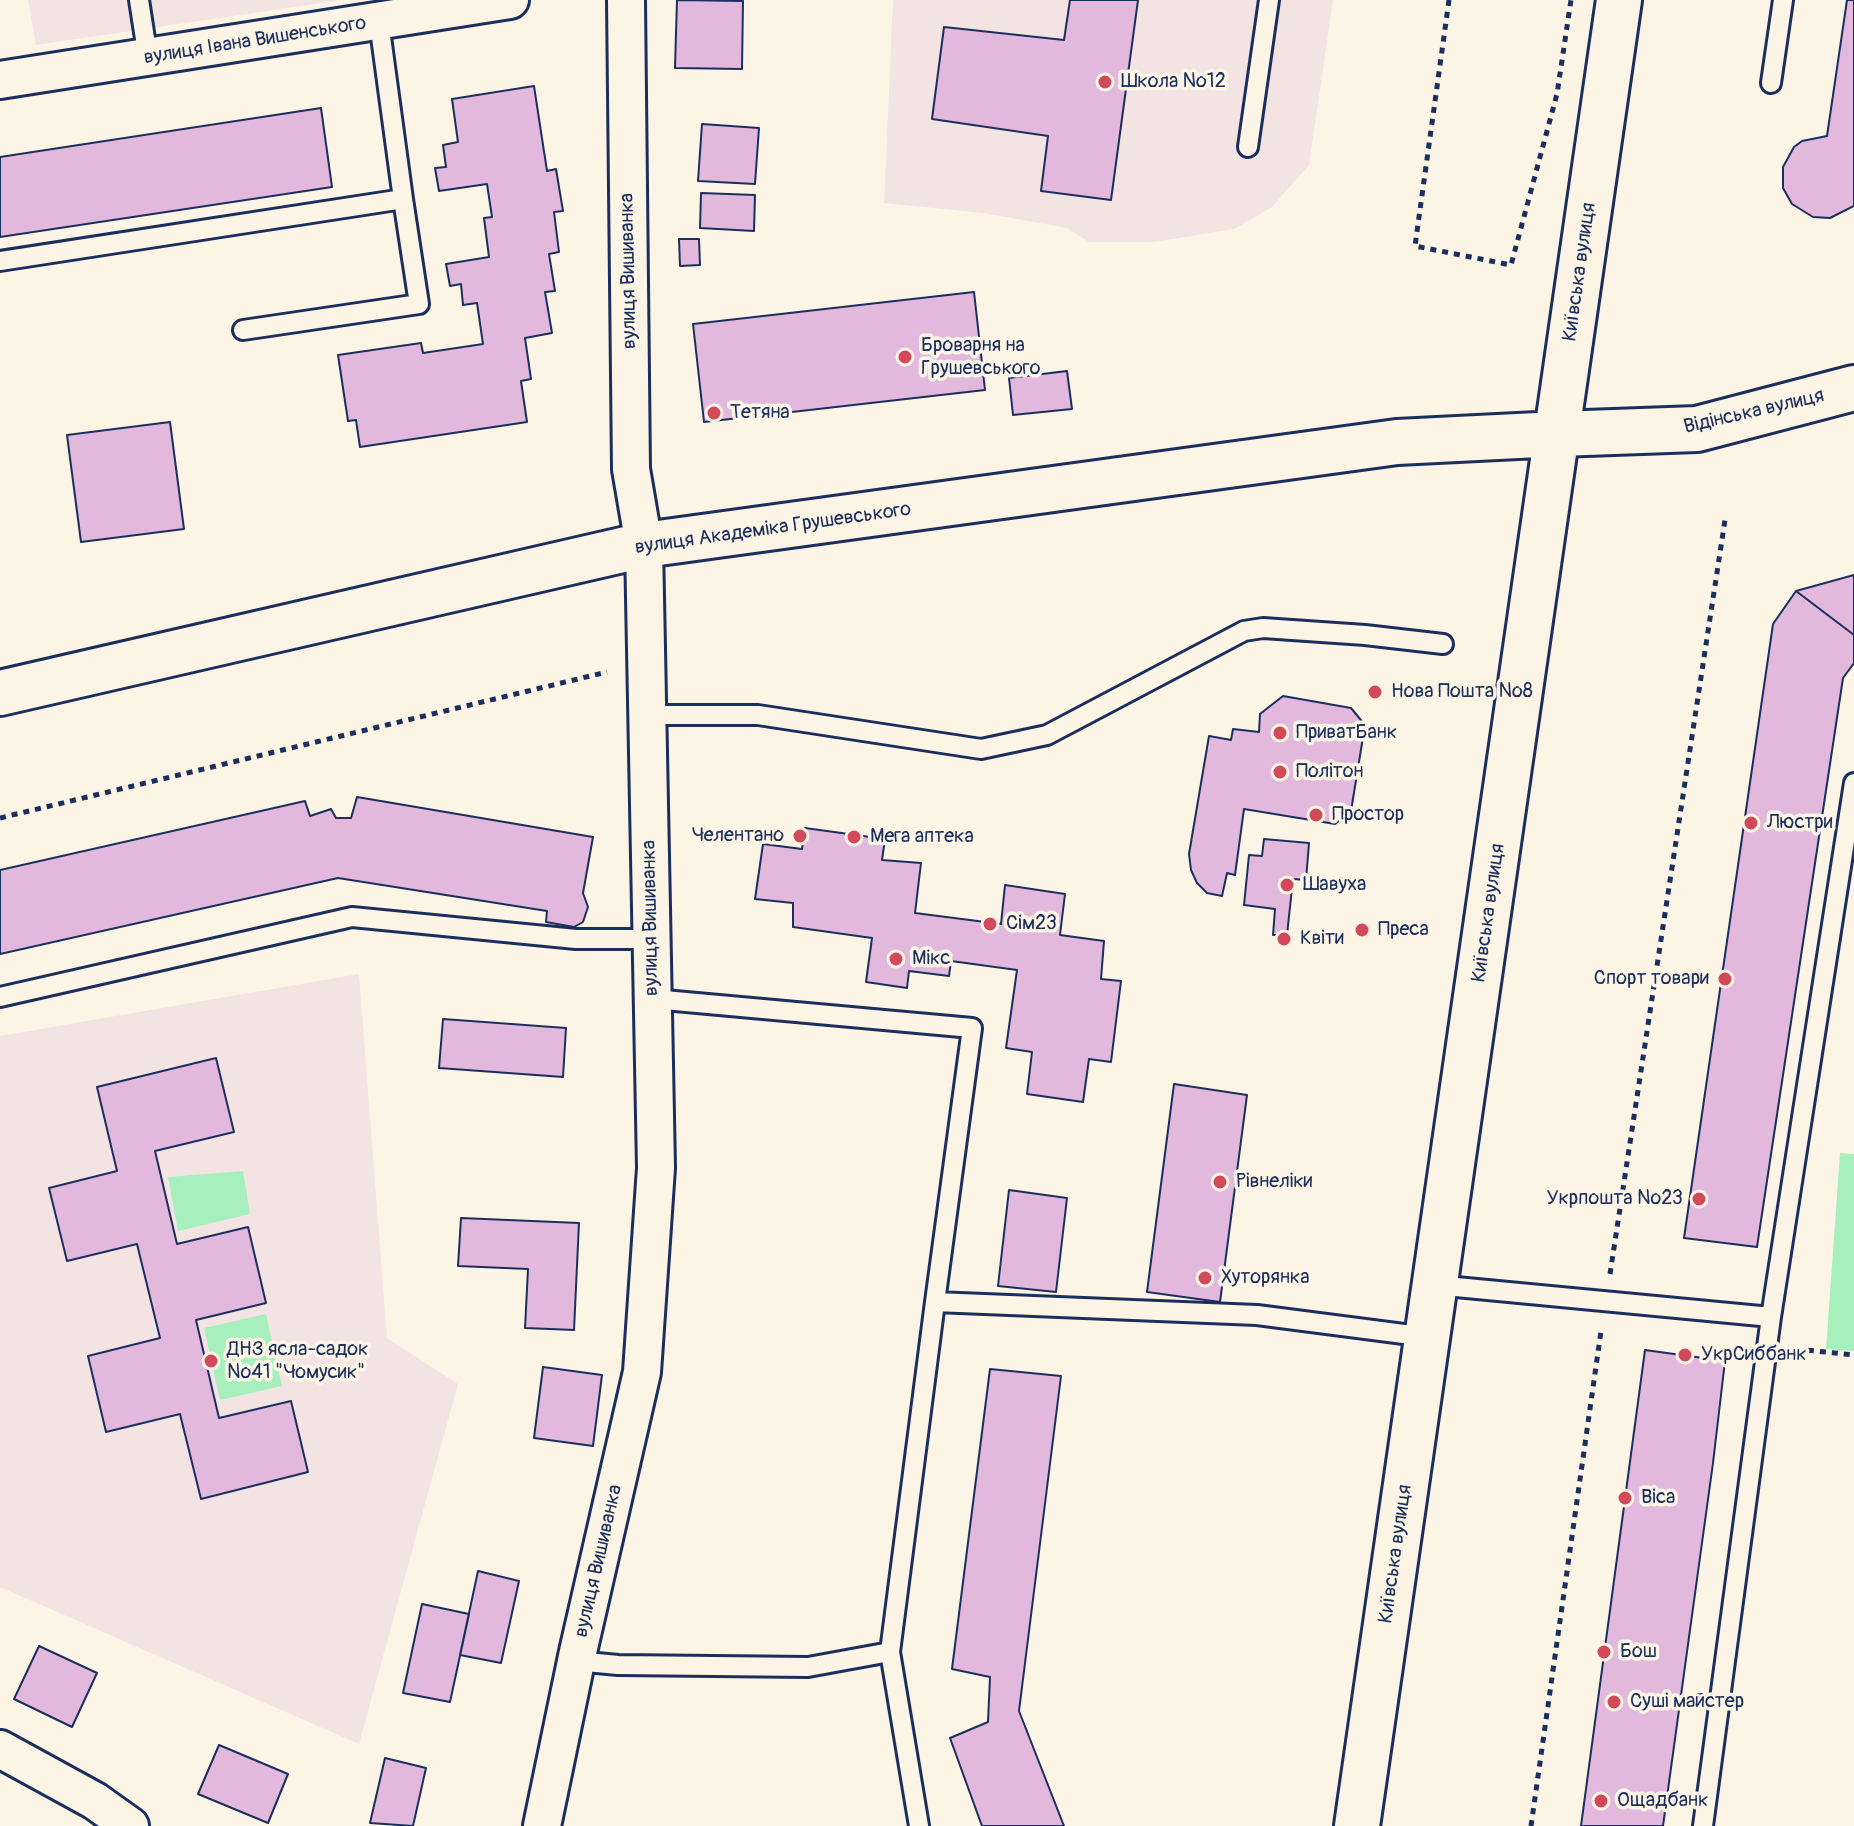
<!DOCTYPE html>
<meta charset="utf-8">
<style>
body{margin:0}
canvas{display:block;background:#fcf5e5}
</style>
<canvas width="1854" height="1826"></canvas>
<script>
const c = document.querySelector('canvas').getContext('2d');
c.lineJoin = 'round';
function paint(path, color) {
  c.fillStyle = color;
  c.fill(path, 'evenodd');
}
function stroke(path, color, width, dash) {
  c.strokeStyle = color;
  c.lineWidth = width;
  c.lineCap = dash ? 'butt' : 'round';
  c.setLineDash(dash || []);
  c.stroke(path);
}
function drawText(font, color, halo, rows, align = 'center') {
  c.font = font + ' Pangolin,sans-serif';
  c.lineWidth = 7;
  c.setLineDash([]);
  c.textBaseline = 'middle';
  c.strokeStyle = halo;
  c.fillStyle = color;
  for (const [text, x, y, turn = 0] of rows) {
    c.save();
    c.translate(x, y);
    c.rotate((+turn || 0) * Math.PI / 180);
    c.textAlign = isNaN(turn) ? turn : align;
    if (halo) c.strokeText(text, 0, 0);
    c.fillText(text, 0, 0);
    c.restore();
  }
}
const built = new Path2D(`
 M28,0h314l-306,45z
 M893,0h440l-24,165 -37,42 -38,22 -80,13h-65l-22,-14 -84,-15 -99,-10z
 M359,974l28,364 71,46 -99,360 -359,-157v-551z`);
const green = new Path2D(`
 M1840,1153l14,1v197l-28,-2z
 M243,1171l7,43 -72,17 -10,-54z
 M266,1314l16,72 -62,14 -16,-72z`);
const building = new Path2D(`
 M677,0l66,1 -1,68 -67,-1z
 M1070,0h68l-27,200 -70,-9 7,-55 -116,-17 12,-92 120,13z
 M1847,0h7v206l-24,12 -17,-1 -21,-13 -9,-16v-21l11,-20 8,-6 25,-5z
 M534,86l13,85 9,-2 7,42 -9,1 5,40 -10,2 6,37 -10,1 7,41 -27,5 6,41 -10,2 6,41 -167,25 -4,-27 -8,1 -10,-66 83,-12 2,10 60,-9 -6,-41 -14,2 -2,-21 -11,2 -4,-22 43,-7 -5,-39 8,-1 -5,-33 -48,7 -4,-23 11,-1 -3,-22 15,-3 -6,-43z
 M321,108l11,79 -332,50v-80z
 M702,124l57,4 -4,56 -57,-3z
 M701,193l54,2 -1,36 -54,-3z
 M679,239h20l1,26 -20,1z
 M974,292l11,98 -281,32 -11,-98z
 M1067,371l5,38 -59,6 -4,-37z
 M170,422l14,107 -103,13 -14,-107z
 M1854,575v60l-58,-44z
 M1796,591l58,44v28l-11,15 -86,569 -73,-9 89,-614z
 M1283,696l68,12 14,17 -14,86 -16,13 -91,-15 -9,66 -8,-2 -5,23 -15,-3 -10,-10 -6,-13 -2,-16 20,-118 22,4 2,-11 26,3 1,-18z
 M357,797l236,40 -10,56 5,14 -5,15 -9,5 -28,-5 1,-11 -209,-33 -338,76v-84l305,-69 5,15 21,-7 5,9h15z
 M805,828l80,11 -3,21 39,3 -6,50 86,11 4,-39 60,9 -5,41 44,6 -3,38 20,2 -10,81 -22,-3 -6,43 -56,-8 5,-42 -26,-4 11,-78 -66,-9 -2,15 -40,-5 -2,17 -41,-6 6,-44 -79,-11v-24l-38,-4 8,-55 39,5z
 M1264,839l45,4 -3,37 -13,-1 -6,56h-14l2,-26 -31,-4 5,-50 13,1z
 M443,1019l123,9 -3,49 -124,-9z
 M216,1058l18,74 -79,19 22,93 71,-17 18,76 -70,17 23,98 72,-17 17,71 -107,27 -21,-85 -74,18 -18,-76 72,-18 -23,-94 -70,17 -18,-73 68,-17 -20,-84z
 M1174,1084l73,11 -27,207 -73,-10z
 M1009,1190l58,8 -11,94 -58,-6z
 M461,1218l118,5 -5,107 -49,-2 3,-59 -70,-3z
 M1645,1350l80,11 -12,102 -50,363h-82z
 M543,1367l59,8 -9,71 -59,-8z
 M990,1369l71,7 -42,335 45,115h-82l-32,-88 38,-16 2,-45 -38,-8z
 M478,1571l41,10 -18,82 -41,-8z
 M422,1604l47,10 -19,88 -47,-9z
 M39,1646l58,27 -25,54 -58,-28z
 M219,1745l69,29 -20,49 -70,-29z
 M385,1758l41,10 -13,58 -43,-3z`);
const path = new Path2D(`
 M1449,0l-34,246 96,19 46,-171 14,-94
 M0,818l607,-146
 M1610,1274l115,-754
 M1796,1349l58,6
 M1531,1826l70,-495`);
const service = new Path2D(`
 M139,0l9,58
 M1771,83l12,-83
 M1248,147l21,-147
 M0,261l403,-62 -24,-177
 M243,330l176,-26 -16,-105
 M647,715h111l223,34 66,-14 197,-104 19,-3 102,7 78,9
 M0,997l352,-80 224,22h75
 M653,999l319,29 -37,274
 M1435,1285l336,32 83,-534
 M576,1661l42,4 190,2 82,-15
 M919,1826l-29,-174 45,-350 322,13 170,22
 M1703,1826l68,-509`);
const minor = new Path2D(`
 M0,80l510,-80
 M0,1749l95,52 35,25
 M542,1826l36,-174 64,-280 14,-204 -12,-623 -13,-76 -5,-469`);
const secondary = new Path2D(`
 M1558,434l139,-5 157,-41`);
const primary = new Path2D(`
 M0,693l644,-148 753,-103 161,-8
 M1357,1826l262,-1826`);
const markers = [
 [1105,82,8,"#d1495b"],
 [905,357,8,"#d1495b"],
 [714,413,8,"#d1495b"],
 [1375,692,8,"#d1495b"],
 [1280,733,8,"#d1495b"],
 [1280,772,8,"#d1495b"],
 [1316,815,8,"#d1495b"],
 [1751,823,8,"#d1495b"],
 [800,836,8,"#d1495b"],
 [854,837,8,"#d1495b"],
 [1287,885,8,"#d1495b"],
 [990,924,8,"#d1495b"],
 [1362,930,8,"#d1495b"],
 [1284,939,8,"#d1495b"],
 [896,959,8,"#d1495b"],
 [1725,979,8,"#d1495b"],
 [1220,1182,8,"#d1495b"],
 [1699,1199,8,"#d1495b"],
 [1205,1278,8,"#d1495b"],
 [1685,1355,8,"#d1495b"],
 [211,1361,8,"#d1495b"],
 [1625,1498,8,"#d1495b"],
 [1604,1652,8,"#d1495b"],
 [1614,1702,8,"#d1495b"],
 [1601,1801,8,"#d1495b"]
];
const streetNames = [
 ["вулиця Івана Вишенського",255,41,-9],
 ["вулиця Вишиванка",629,271,-91],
 ["Київська вулиця",1580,272,-82],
 ["Відінська вулиця",1754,412,-13],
 ["вулиця Академіка Грушевського",773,529,-8],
 ["Київська вулиця",1489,913,-82],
 ["вулиця Вишиванка",651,918,-91],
 ["Київська вулиця",1396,1554,-82],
 ["вулиця Вишиванка",599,1561,-77]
];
const poiNames = [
 ["Школа №12",1121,82],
 ["Броварня на",921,346],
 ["Грушевського",921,369],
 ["Тетяна",730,413],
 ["Нова Пошта №8",1391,692],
 ["ПриватБанк",1296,733],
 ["Політон",1296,772],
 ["Простор",1332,815],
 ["Люстри",1767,823],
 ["Челентано",784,836,"right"],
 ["Мега аптека",870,837],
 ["Шавуха",1303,885],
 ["Сім23",1006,924],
 ["Преса",1378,930],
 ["Квіти",1300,939],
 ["Мікс",912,959],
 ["Спорт товари",1709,979,"right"],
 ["Рівнеліки",1236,1182],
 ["Укрпошта №23",1683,1199,"right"],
 ["Хуторянка",1221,1278],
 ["ДНЗ ясла-садок",227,1350],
 ["№41 \"Чомусик\"",227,1373],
 ["УкрСиббанк",1701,1355],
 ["Віса",1641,1498],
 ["Бош",1620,1652],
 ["Суші майстер",1630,1702],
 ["Ощадбанк",1617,1801]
];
paint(built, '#f4e3e3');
paint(green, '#a7f0be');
paint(building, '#e2b8dd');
stroke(building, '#1b2f5e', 2);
stroke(service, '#1b2f5e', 24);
stroke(minor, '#1b2f5e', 42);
stroke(secondary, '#1b2f5e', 50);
stroke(primary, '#1b2f5e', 50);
stroke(path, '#1b2f5e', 5, [6, 6]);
stroke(service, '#fcf5e5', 18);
stroke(minor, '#fcf5e5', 36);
stroke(secondary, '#fcf5e5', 44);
stroke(primary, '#fcf5e5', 44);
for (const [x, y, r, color] of markers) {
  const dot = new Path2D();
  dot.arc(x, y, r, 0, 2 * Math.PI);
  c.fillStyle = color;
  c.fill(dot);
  stroke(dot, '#fcf5e5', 3);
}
drawText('20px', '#1b2f5e', '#fcf5e5', streetNames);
drawText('20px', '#1b2f5e', '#fcf5e5', poiNames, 'left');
</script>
